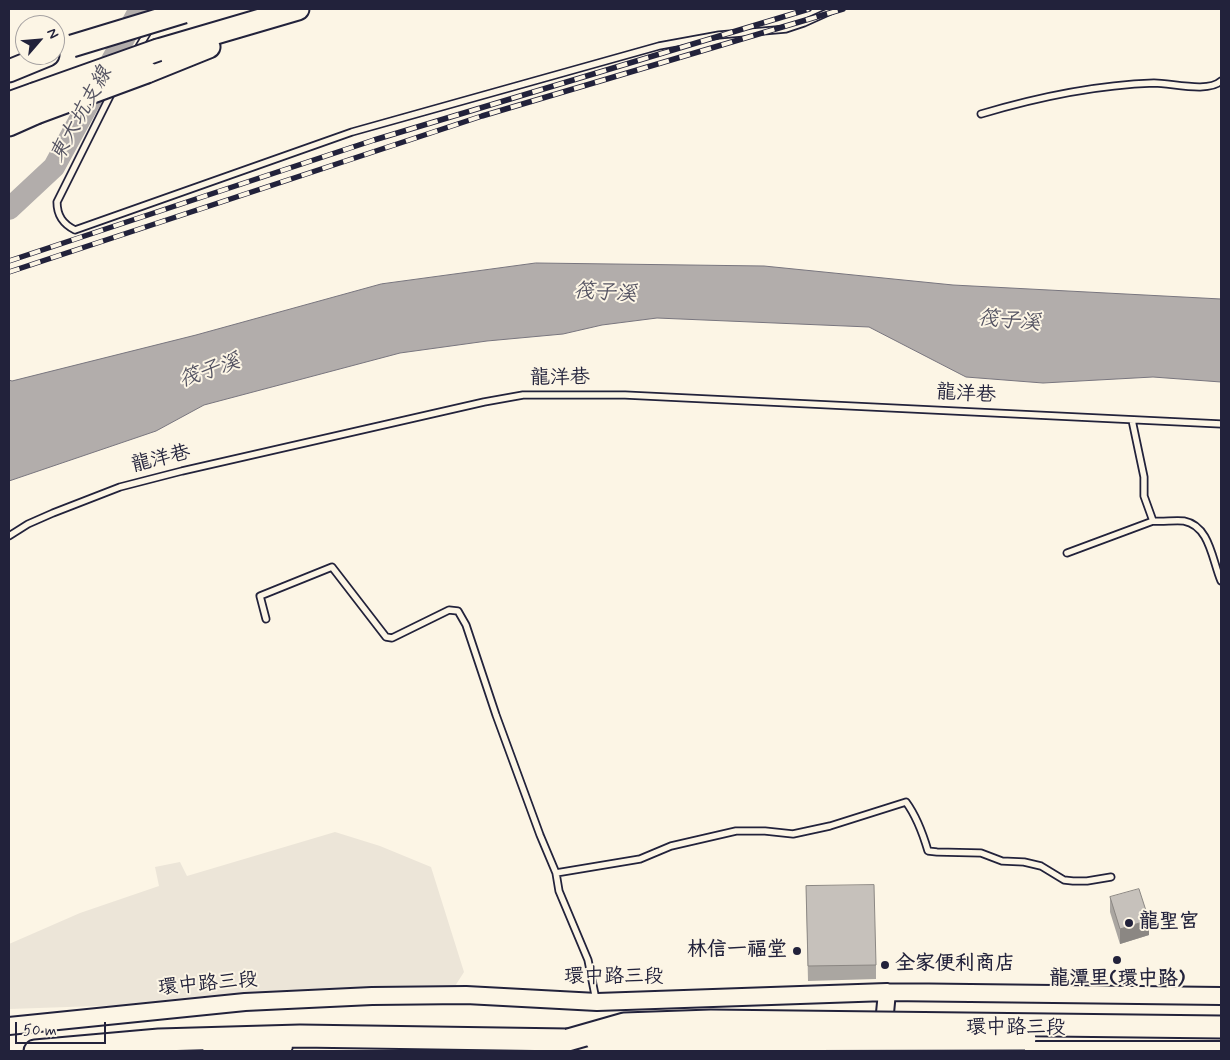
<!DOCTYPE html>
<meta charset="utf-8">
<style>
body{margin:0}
#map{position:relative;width:1230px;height:1060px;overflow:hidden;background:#fcf5e5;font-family:Mynerve,sans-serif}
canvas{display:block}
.frame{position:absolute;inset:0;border:10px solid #22223b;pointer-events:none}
.north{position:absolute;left:15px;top:15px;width:50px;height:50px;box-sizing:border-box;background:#fcf5e5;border:1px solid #a5a1a1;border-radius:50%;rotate:63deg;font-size:14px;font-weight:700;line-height:20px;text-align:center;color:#22223b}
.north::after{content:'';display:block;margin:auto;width:18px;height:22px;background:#22223b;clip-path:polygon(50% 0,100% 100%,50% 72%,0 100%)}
.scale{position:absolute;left:15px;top:1022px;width:91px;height:22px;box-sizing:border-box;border:2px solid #22223b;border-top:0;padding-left:6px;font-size:15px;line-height:18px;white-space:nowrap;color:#22223b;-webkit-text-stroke:4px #fcf5e5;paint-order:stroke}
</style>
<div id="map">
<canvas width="1230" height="1060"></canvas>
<div class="frame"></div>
<div class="north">N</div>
<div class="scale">50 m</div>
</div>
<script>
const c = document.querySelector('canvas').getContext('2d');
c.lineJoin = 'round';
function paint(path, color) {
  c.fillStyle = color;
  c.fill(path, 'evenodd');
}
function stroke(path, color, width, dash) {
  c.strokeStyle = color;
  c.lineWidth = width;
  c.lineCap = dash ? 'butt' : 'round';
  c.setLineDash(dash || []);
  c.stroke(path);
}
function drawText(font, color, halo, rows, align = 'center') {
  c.font = font + ' Mynerve,"LXGW WenKai TC",sans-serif';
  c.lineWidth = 4;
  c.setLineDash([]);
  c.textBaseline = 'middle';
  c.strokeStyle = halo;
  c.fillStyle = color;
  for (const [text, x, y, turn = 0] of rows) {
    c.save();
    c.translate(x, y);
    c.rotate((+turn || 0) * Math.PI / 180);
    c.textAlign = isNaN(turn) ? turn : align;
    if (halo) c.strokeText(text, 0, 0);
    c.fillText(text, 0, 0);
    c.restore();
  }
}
const built = new Path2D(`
 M335,832l45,14 51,21 33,105 -14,22 -441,15v-65l71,-31 79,-27 -4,-19 25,-5 7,14z`);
const water = new Path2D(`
 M536,263l228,3 189,19 268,14v83l-68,-5 -110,6 -77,-6 -97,-50 -212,-9 -55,7 -39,9 -76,7 -87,12 -196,52 -48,26 -147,50v-101l3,1 184,-46 185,-51z`);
const river = new Path2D(`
 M9,209l45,-42 86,-158`);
const lane = new Path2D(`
 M137,50l12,-20
 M113,90l-56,112c0,14 6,22 18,28l277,-98 307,-86 60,-11 67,-6 18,-6 31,-14
 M981,114c57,-17 114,-29 173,-31 18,0 54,10 67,-2
 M1132,420l12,57v19l9,25c10,1 21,-1 31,0 26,5 28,39 37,60
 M9,536l19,-12 25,-11 67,-26 62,-16 302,-69 39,-7h102l596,29
 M1067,553l86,-32
 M266,619l-6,-23 72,-29 54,70 6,1 57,-28 9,1 8,14 30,90 44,120 16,38 3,18 29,69 8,40
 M556,873l84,-14 31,-13 65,-15h29l28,3 37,-8 76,-24c11,15 17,32 22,49l9,1 44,1 21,8 22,1 17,4 23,14 9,1h14l24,-4`);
const secondary = new Path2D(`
 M9,1026l236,-24 127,-6 94,-1 131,7 290,-10 334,4
 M883,1034l4,-42
 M554,1049h58
 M759,1050h462
 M211,1051l73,-5`);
const highway = new Path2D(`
 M158,50l140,-41
 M9,71l39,-16
 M147,72l62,-25
 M9,103l25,-9
 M9,125l27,-12
 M35,1051l124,-11 141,-4 268,4`);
const rail = new Path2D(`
 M9,261l365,-121 435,-131
 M9,272l473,-156 361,-107`);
const highwayBridge = new Path2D(`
 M72,46l112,-34
 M34,94l124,-44
 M36,113l111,-41
 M568,1040l56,-16 87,-3 510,6
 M596,1040l429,-1`);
const wall = new Path2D(`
 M806,886l70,79v14l-68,2z
 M1110,897l39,38 -29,9 -10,-32z`);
const shadedWall = new Path2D(`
 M1149,920v15l-29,9v-15z`);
const building = new Path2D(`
 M874,885l2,80 -68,1 -2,-80z
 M1139,889l10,31 -29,9 -10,-32z`);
const markers = [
 [1129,923,5,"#22223b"],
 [797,951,5,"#22223b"],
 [1117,960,5,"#22223b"],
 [885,965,5,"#22223b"]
];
const streetNames = [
 ["龍洋巷",560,379,-1],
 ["龍洋巷",966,395,3],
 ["龍洋巷",161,460,-14],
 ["環中路三段",614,978],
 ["環中路三段",208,985,-5],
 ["環中路三段",1016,1029]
];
const poiNames = [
 ["龍聖宮",1139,923],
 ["林信一福堂",787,951,"right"],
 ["全家便利商店",895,965],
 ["龍潭里(環中路)",1117,980,"center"]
];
const waterNames = [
 ["東大坑支線",82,115,-61],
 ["筏子溪",605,294,3],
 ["筏子溪",1009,322,5],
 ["筏子溪",210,372,-19]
];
paint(built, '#ece5d8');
paint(water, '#b2adab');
stroke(water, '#78757e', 1);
stroke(river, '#b2adab', 22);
stroke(lane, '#22223b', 9);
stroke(secondary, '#22223b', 20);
stroke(highway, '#22223b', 25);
stroke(lane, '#fcf5e5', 5.5);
stroke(secondary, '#fcf5e5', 16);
stroke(highway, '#fcf5e5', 21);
stroke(rail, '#22223b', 5.5);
stroke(rail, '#fcf5e5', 4, [11]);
stroke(highwayBridge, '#22223b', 25, []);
stroke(highwayBridge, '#fcf5e5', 21);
paint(wall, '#aaa6a1');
paint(shadedWall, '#8b8783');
paint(building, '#c6c1bb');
stroke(building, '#8b8783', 1);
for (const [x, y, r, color] of markers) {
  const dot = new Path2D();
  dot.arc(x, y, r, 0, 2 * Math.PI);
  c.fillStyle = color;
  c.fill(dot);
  stroke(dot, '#fcf5e5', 2);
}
drawText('20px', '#22223b', '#fcf5e5', streetNames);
drawText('bold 20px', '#22223b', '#fcf5e5', poiNames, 'left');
drawText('italic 21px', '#545362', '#fcf5e5', waterNames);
</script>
